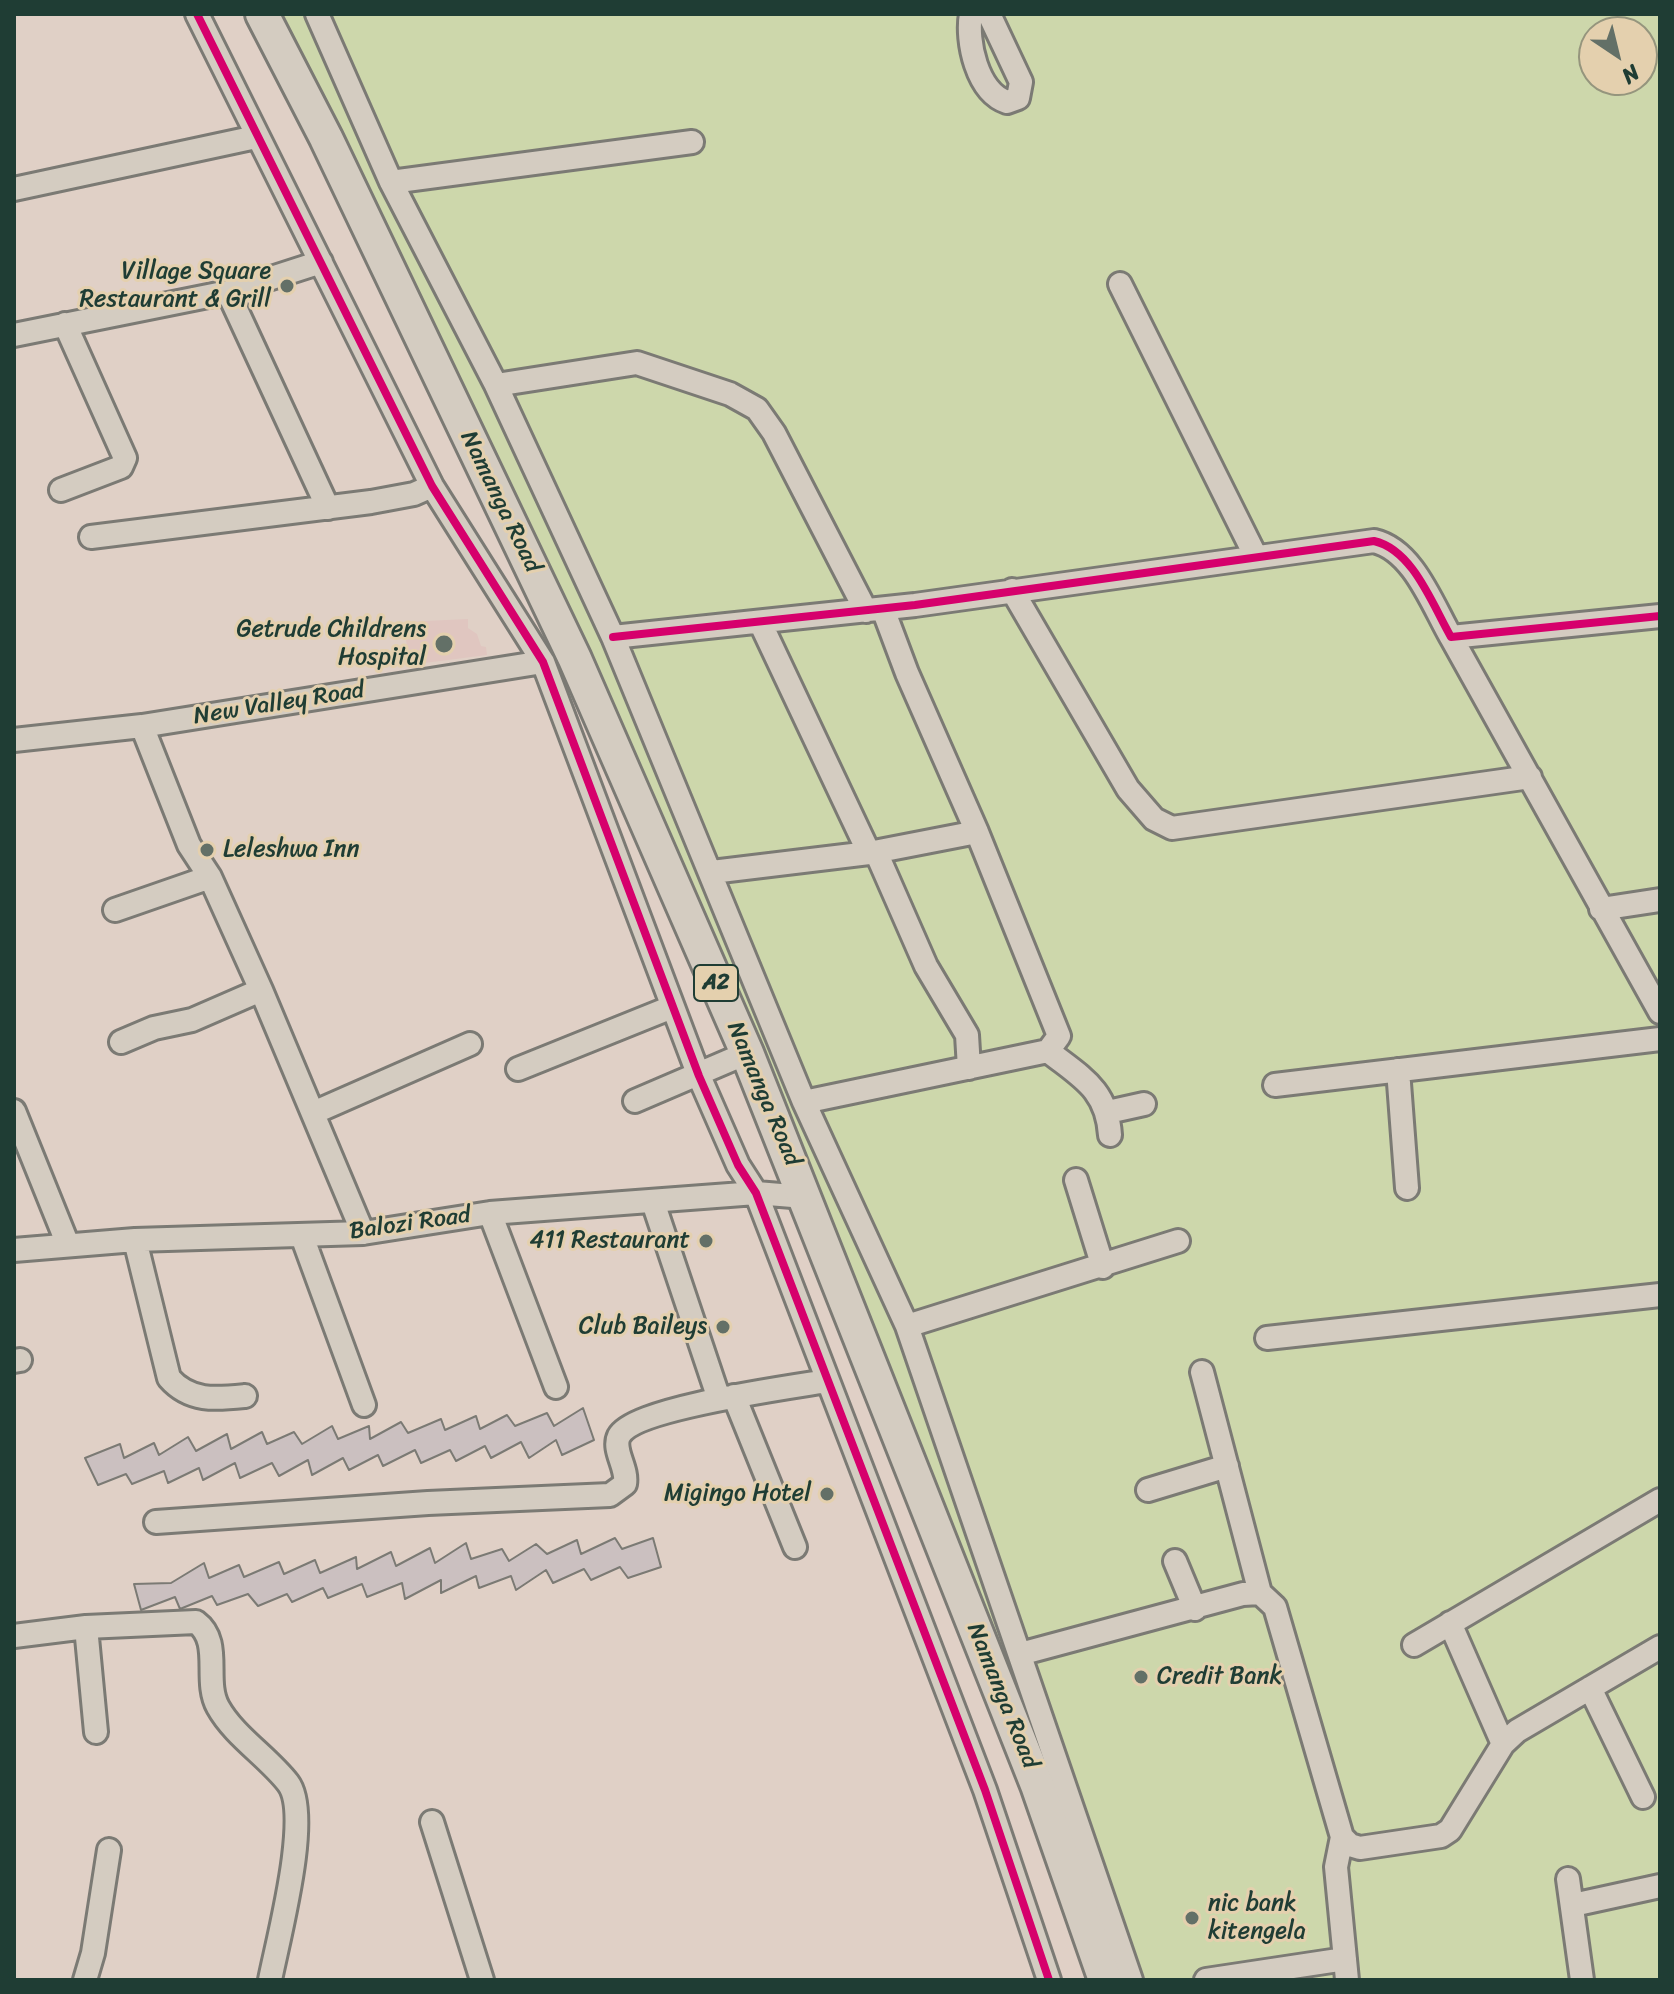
<!DOCTYPE html>
<style>
body{margin:0}
#map{position:relative;width:1674px;height:1994px;overflow:hidden;background:#e0d0c6;font-family:Sriracha,sans-serif}
canvas{display:block}
.frame{position:absolute;inset:0;border:16px solid #1f3d34;pointer-events:none}
.north{position:absolute;left:1578px;top:16px;width:80px;height:80px;box-sizing:border-box;background:#e4d0ae;border:2px solid #95957d;border-radius:50%;rotate:145deg;font-size:22px;font-weight:700;line-height:32px;text-align:center;color:#1f3d34}
.north::after{content:'';display:block;margin:auto;width:28px;height:36px;background:#637067;clip-path:polygon(50% 0,100% 100%,50% 72%,0 100%)}
</style>
<div id="map">
<canvas width="1674" height="1994"></canvas>
<div class="frame"></div>
<div class="north">N</div>
</div>
<script>
const c = document.querySelector('canvas').getContext('2d');
c.lineJoin = 'round';
function paint(path, color) {
  c.fillStyle = color;
  c.fill(path, 'evenodd');
}
function stroke(path, color, width, dash) {
  c.strokeStyle = color;
  c.lineWidth = width;
  c.lineCap = dash ? 'butt' : 'round';
  c.setLineDash(dash || []);
  c.stroke(path);
}
function drawText(font, color, halo, rows, align = 'center') {
  c.font = font + ' Sriracha,sans-serif';
  c.lineWidth = 6;
  c.setLineDash([]);
  c.textBaseline = 'middle';
  c.strokeStyle = halo;
  c.fillStyle = color;
  for (const [text, x, y, turn = 0] of rows) {
    c.save();
    c.translate(x, y);
    c.rotate((+turn || 0) * Math.PI / 180);
    c.textAlign = isNaN(turn) ? turn : align;
    if (halo) c.strokeText(text, 0, 0);
    c.fillText(text, 0, 0);
    c.restore();
  }
}
const built = new Path2D(`
 M468,619v9l9,6 4,12 5,1 1,8 -78,10 -5,-43z`);
const green = new Path2D(`
 M262,14h1398v1966h-554l-301,-783zM1594,32h48v48h-48z`);
const building = new Path2D(`
 M583,1408l11,32 -32,15 -6,-15 -27,18 -8,-16 -30,16 -6,-12 -29,15 -6,-11 -29,13 -6,-13 -32,16 -5,-11 -29,15 -6,-12 -31,17 -4,-15 -29,16 -7,-13 -32,15 -5,-15 -32,17 -4,-12 -31,15 -4,-12 -32,13 -6,-10 -28,11 -13,-27 35,-14 4,14 30,-15 5,12 29,-18 8,14 31,-17 4,15 31,-17 5,12 27,-12 8,12 30,-18 6,13 31,-13 1,13 31,-17 7,11 33,-14 4,11 31,-14 4,13 27,-14 8,11 32,-13 7,13z
 M615,1538l7,11 31,-11 8,29 -33,11 -8,-11 -29,13 -7,-11 -31,14 -7,-13 -30,20 -5,-14 -32,12 -3,-12 -35,17v-13l-36,19 -3,-16 -35,14 -5,-13 -34,14 -5,-10 -31,14 -5,-8 -29,12 -10,-12 -31,11 -5,-9 -32,13 -5,-12 -34,13 -7,-26 37,-1 33,-20 5,15 30,-13 5,12 35,-15 5,12 31,-14 5,13 36,-16 1,12 34,-17 5,14 34,-18 5,15 31,-20 5,16 31,-10 7,12 27,-17 11,10 30,-14 4,14z`);
const minor = new Path2D(`
 M197,14l235,472 111,176 156,414 39,89 18,28 229,597 64,190
 M317,14l74,168 105,203 117,252 191,465 103,224 224,654
 M971,14c-5,27 6,78 36,88l11,-4 3,-16 -32,-68
 M391,182l301,-40
 M14,189l242,-52
 M1120,284l135,271
 M228,292l100,216
 M14,335l214,-43 93,-30
 M496,385l141,-22 93,31 27,15 17,24 92,178
 M61,490l60,-23 4,-9 -60,-134
 M91,537l280,-35 43,-8 18,-8
 M1012,590l116,199 26,30 18,9 358,-51
 M883,609l24,64 70,159
 M760,622l109,231
 M613,637l302,-32 459,-64c39,9 58,63 77,96l209,-21
 M1451,637l209,375
 M14,740l128,-14 401,-64
 M876,852l50,114 41,69 2,33
 M712,872l157,-19 108,-21 82,204 -11,15 -244,51
 M1601,909l59,-9
 M115,910l95,-33
 M261,990l102,243
 M121,1042l33,-14 38,-8 69,-30 -51,-113 -21,-32 -47,-119
 M1048,1051c33,26 59,38 62,84
 M518,1069l154,-62
 M1398,1070l9,118
 M1275,1085l385,-46
 M635,1101l112,-48
 M14,1111l54,134
 M1108,1112l36,-8
 M313,1113l157,-69
 M1076,1180l27,87
 M653,1202l66,197
 M490,1213l66,174
 M302,1236l62,169
 M135,1240l34,138c21,24 47,21 76,18
 M14,1250l121,-10 228,-7 127,-20 266,-20 49,4
 M907,1326l271,-85
 M1267,1338l393,-43
 M14,1361l6,-1
 M1202,1372l58,221
 M734,1396l61,151
 M1148,1490l79,-24
 M156,1522l272,-19 182,-8 15,-11c3,-16 -13,-34 -6,-48 15,-28 172,-49 208,-55
 M1175,1561l20,48
 M1450,1623l53,121
 M86,1627l10,105
 M14,1636l72,-9 110,-5c27,20 7,58 22,85 16,29 50,50 70,76 24,31 -10,156 -18,197
 M1414,1645l246,-145
 M1020,1654l223,-60 17,-1 15,14 67,230 8,8 10,3 81,-12 9,-6 53,-86 14,-13 143,-84
 M1590,1688l53,109
 M432,1822l50,158
 M1342,1837l-6,30 11,113
 M1568,1879l14,101
 M1573,1905l87,-19
 M85,1980l8,-27 16,-103
 M1206,1980l139,-21`);
const highway = new Path2D(`
 M262,14l64,124 249,521 172,394 290,732 68,195`);
const cycleway = new Path2D(`
 M197,14l235,472 111,176 156,414 39,89 18,28 229,597 64,190
 M613,637l302,-32 459,-64c39,9 58,63 77,96l209,-21`);
const markers = [
 [287,286,8,"#637067"],
 [444,644,10,"#637067"],
 [207,850,8,"#637067"],
 [706,1241,8,"#637067"],
 [723,1327,8,"#637067"],
 [827,1494,8,"#637067"],
 [1141,1677,8,"#637067"],
 [1192,1918,8,"#637067"]
];
const shields = [
 [716,983,44]
];
const shieldNames = [
 ["A2",716,983]
];
const poiNames = [
 ["Village Square",271,272],
 ["Restaurant & Grill",271,300],
 ["Getrude Childrens",426,630],
 ["Hospital",426,658],
 ["Leleshwa Inn",223,850,"left"],
 ["411 Restaurant",690,1241],
 ["Club Baileys",707,1327],
 ["Migingo Hotel",811,1494],
 ["Credit Bank",1157,1677,"left"],
 ["nic bank",1208,1904,"left"],
 ["kitengela",1208,1932,"left"]
];
const streetNames = [
 ["Namanga Road",500,502,64],
 ["New Valley Road",279,704,-9],
 ["Namanga Road",763,1094,67],
 ["Balozi Road",410,1224,-8],
 ["Namanga Road",1002,1696,68]
];
paint(built, '#e0c6c0');
paint(green, '#cdd7ab');
paint(building, '#cbc0c0');
stroke(building, '#7b7a74', 2);
stroke(minor, '#7b7a74', 28);
stroke(highway, '#7b7a74', 38);
stroke(minor, '#d4ccc1', 22);
stroke(highway, '#d4ccc1', 32);
stroke(cycleway, '#d6006c', 8);
for (const [x, y, r, color] of markers) {
  const dot = new Path2D();
  dot.arc(x, y, r, 0, 2 * Math.PI);
  c.fillStyle = color;
  c.fill(dot);
  stroke(dot, '#e4d0ae', 3);
}
for (const [x, y, w] of shields) {
  const box = new Path2D();
  box.roundRect(x - w / 2, y - 18, w, 36, 6);
  c.fillStyle = '#e4d0ae';
  c.fill(box);
  stroke(box, '#1f3d34', 2);
}
drawText('bold 22px', '#1f3d34', null, shieldNames);
drawText('24px', '#1f3d34', '#e4d0ae', poiNames, 'right');
drawText('24px', '#1f3d34', '#e4d0ae', streetNames);
</script>
